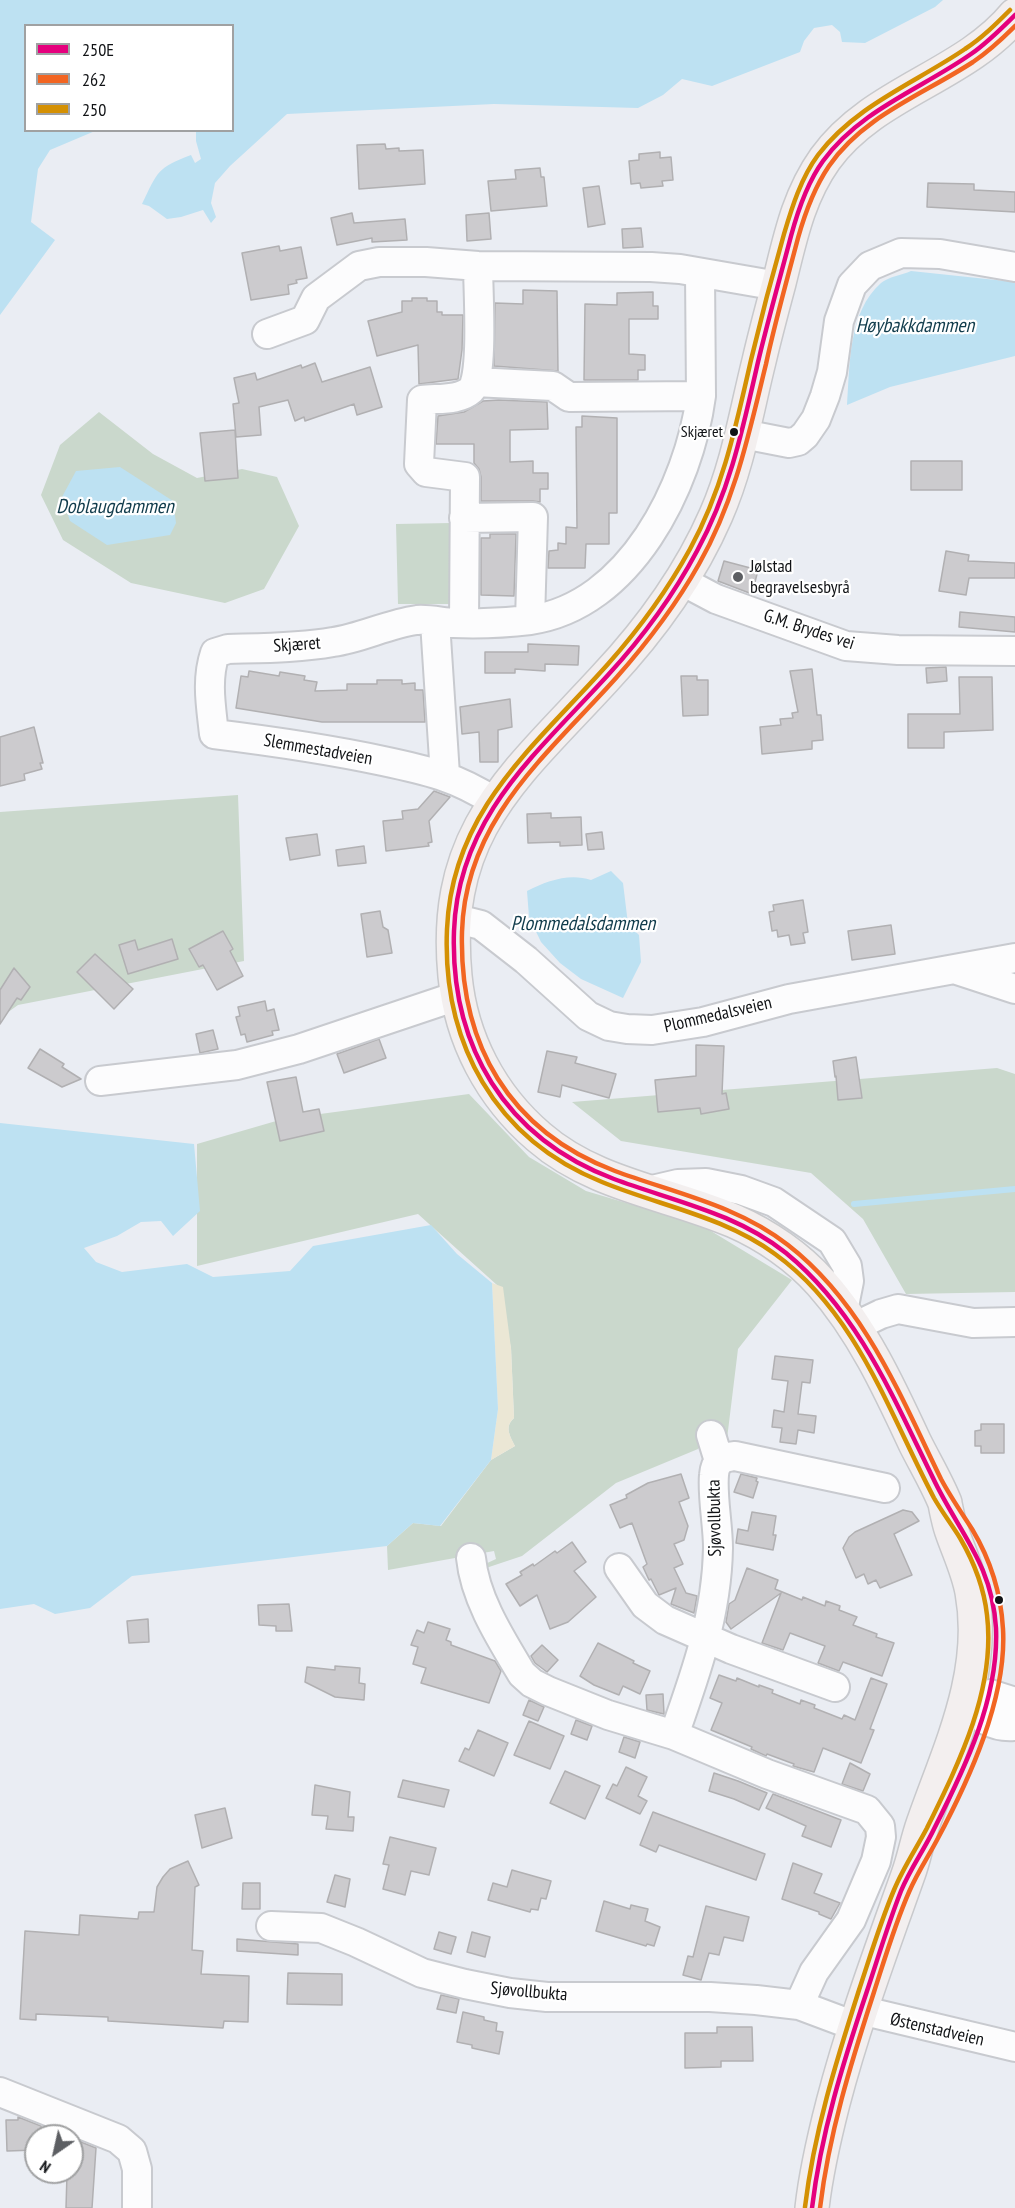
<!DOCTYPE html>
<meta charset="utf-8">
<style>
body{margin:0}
#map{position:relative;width:1015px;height:2208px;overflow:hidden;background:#eaedf3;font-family:"PT Sans Narrow",sans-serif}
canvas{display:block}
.legend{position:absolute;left:24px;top:24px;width:210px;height:108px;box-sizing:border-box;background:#fff;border:2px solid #a0a1a2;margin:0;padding:8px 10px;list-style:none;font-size:18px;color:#111316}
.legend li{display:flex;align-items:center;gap:12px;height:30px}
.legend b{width:30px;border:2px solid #a0a1a2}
.north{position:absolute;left:24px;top:2124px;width:60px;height:60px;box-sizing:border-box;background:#fff;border:2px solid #a0a1a2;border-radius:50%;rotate:214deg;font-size:16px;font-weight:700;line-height:24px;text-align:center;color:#111316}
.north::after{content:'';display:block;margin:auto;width:21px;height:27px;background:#5d5f63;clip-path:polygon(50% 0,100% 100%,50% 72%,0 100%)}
</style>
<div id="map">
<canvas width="1015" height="2208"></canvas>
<ul class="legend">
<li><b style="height:8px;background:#e5007d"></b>250E</li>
<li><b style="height:8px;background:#f26522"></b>262</li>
<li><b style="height:8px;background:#d49003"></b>250</li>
</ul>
<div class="north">N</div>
</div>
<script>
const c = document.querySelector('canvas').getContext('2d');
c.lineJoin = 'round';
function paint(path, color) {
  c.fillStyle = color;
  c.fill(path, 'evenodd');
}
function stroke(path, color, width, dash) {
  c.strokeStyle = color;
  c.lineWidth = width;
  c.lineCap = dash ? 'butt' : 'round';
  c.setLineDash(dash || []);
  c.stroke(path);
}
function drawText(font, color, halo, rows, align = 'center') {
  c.font = font + ' "PT Sans Narrow",sans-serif';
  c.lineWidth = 4.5;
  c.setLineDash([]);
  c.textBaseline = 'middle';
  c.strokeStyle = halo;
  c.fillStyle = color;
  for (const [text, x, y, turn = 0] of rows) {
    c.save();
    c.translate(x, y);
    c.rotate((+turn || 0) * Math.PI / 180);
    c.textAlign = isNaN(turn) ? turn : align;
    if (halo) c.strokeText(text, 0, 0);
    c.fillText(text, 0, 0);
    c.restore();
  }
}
const green = new Path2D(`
 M99,412l54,42 44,24 45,-9 35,8 22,49 -35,63 -39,14 -94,-20 -68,-43 -22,-45 19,-50z
 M451,523l1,81h-54l-2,-80z
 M238,795l6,166 -226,44 -18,13v-206z
 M997,1068l18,6v218l-109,2 -43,-75 -52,-46 -190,-32 -49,-39z
 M469,1094l60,63 57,34 115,34 91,55 -54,69 -12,98 -15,-18 -13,20 -82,34 -94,73 -39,13v-4l13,-6 -2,-8 -106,19 -1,-24 26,-23 28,3 50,-66 24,-14c-5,-10 -11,-19 -1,-28l-3,-70 -14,-63 -79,-71 -221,52v-122l86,-25z`);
const sand = new Path2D(`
 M492,1283l11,4 8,61 3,70c-10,9 -4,18 1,28l-24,14 7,-51z`);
const water = new Path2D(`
 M0,0h943l-8,7 -70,36 -23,-1 -2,-10 -8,-7 -18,3 -10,13 -4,11 -88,34 -30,-7 -19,16 -25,13 -144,-4 -207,10 -57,52 -15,17 -4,20 5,14 -5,6 -8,-13 -22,7 -14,2 -18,-13 -7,-2c16,-33 15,-36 49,-49l4,8 6,-4 -5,-18v-10l36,-1v-104h-206v104l69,1 -45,19 -12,19 -7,53 24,18 -55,75z
 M911,271l104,11v74l-125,31 -43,18c3,-40 1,-93 34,-122 7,-6 21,-8 30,-12z
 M120,467l53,34 3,22 -6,12 -63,10 -37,-24 -8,-24 14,-26z
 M611,871l12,12 5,41 11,11 2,27 -18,36 -42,-19 -21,-16 -19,-21 -12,-25 -2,-26c20,-10 42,-18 64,-11z
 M0,1123l194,21 6,67 -27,25 -12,-15 -20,1 -24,14 -33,12 12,14 26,10 65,-8 26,13 77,-6 23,-25 118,-21 26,29 35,29 6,126 -7,51 -51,66 -27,-3 -26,23 -255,30 -42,32 -35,6 -21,-10 -34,5z`);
const stream = new Path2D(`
 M854,1204l161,-15`);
const building = new Path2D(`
 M385,144l1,5 13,-1v3l24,-1 2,34 -66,5 -2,-44z
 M660,152v6l11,-1 2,23 -11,1 1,5 -22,2 -1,-5 -9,1 -2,-23 10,-1v-6z
 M540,168l1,9h3l3,29 -56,5 -3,-30 28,-2 -1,-9z
 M928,183l46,1v6l41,2v20l-88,-5z
 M599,186l6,38 -17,3 -5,-39z
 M352,213l2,10 51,-4 2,21 -35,2v-4l-35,7 -6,-27z
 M489,213l2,26 -24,2 -1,-26z
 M641,228l2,19 -20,1 -1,-19z
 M279,246l1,5 21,-4 6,31 -11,2 1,3 -9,2 1,9 -38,6 -9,-47z
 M523,290l34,1 1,80 -64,-5 1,-63 28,1z
 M653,292v14h5v13h-29v35l16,1v15h-7v10h-54l1,-76 32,1v-12z
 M412,298h15v3h10v11h5v3h21l-1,35 -4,29 -39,5 -1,-39 -41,11 -9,-35 34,-9v-11h10z
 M315,363l7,19 48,-15 12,40 -25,8 -3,-11 -49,17 -1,-4 -9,4 -7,-21 -29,7 2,28 -25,2 -3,-33 6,-1 -5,-25 21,-5 2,7 44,-15 1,3z
 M499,400l48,2 1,27 -38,1v32l23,-1v12h15v16h-8v13l-7,-1h-52v-24l-2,-8 -5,-6v-19h-38l2,-28 26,-4 19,-11z
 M582,416l35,2v95h-8v31h-23l-1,24h-37l1,-17 9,-1v-7l8,1v-17l11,1 -1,-101h6z
 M235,430l3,48 -33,3 -5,-48z
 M911,461h51v29h-51z
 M490,534h26l-2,62 -33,-1v-57h9z
 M946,551l23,4 -1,6 47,2v15h-46l-3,17 -27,-4z
 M724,561l34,9 -6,24 -34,-13z
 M960,612l55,5v15l-56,-5z
 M528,644l51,2 -1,19 -33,-1v7l-30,-2v4h-30v-21h43z
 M946,667l1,14 -20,2 -1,-15z
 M812,669l5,46h4l2,25 -11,1v8l-50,5 -2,-27 21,-2 -1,-6 13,-1 -1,-5 6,-1 -8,-41z
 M249,671l30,5 1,-4 25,4 -1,4 13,2 -2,9 32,-1v-6h30v-4h25v4l13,-1v7h8l2,32h-103l-86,-14 5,-32 7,1z
 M681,676h16v4h11v35l-25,1z
 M959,677h33l1,53 -49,2v16h-36v-34h52z
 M510,699l2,28 -14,3v32h-18l-1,-30 -17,2 -2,-27z
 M34,727l9,36h-3l2,6 -18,5 1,6 -25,6v-49z
 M434,791l16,6 -21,24 3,21 -4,1 1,3 -43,5 -3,-30 20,-2 -1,-8 16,-2z
 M551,813v5l30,-1 1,28 -22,1v-4l-32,1 -1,-29z
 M602,832l2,17 -16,1 -2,-16z
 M317,834l3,21 -30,5 -4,-22z
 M364,846l2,17 -28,3 -2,-16z
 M803,900l5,32 -5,1 2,10 -14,2 -2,-10 -11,2 -1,-7 -5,1 -3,-19 5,-1 -1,-6z
 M380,911l3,16 5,3 4,23 -25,4 -6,-43z
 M891,925l4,29 -43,6 -4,-29z
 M223,931l10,18 -3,2 13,25 -26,14 -14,-25 -4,2 -10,-18z
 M172,939l6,20 -50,15 -9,-29 16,-5 3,10z
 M95,954l38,35 -19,20 -37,-37z
 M14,968l16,19 -9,13 -4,-2 -17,26v-34z
 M265,1001l2,10 7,-2 5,21 -7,1 1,4 -26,7 -2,-8 -4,1 -5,-18 4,-1 -2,-9z
 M213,1030l5,19 -18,4 -4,-19z
 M379,1039l7,19 -42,15 -7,-19z
 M696,1045l28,1 -2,48 4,-1 3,16 -28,5 -1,-6 -42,4 -3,-32 41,-4z
 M40,1049l24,15 -2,3 19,12 -19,8 -34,-19z
 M547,1051l30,6 -2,6 41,11 -7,24 -47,-13 -2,12 -22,-5z
 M856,1057l6,41 -24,2 -2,-24 -1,1 -2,-16z
 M296,1077l7,35 16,-3 5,22 -44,10 -13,-59z
 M775,1356l38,4 -3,23 -8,-1 -4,32 18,2 -2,17 -16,-3 -2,14 -16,-2 2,-14 -10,-1 2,-17 10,2 4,-31 -16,-2z
 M981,1424h23v29h-23v-7h-6v-15l6,-1z
 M681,1474l8,24 -10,4 9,24 -4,14 -10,4 9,20 -9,4 12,25 11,3 -3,17 -23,-9 5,-16 -17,7 -8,-16 -2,1 -6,-13 4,-3 -15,-41 -12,5 -10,-23 17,-7 -1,-3 22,-12z
 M741,1474l16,4 -1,3 2,1 -5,16 -19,-6z
 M903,1510l9,2 7,9 -25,13 18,41 -32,13 -4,-8 -8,4 -4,-10 -8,4 -13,-30 6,-11 6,-5z
 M752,1512l24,4 -3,19h3l-3,15 -37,-7 2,-14 10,2z
 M572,1542l14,20 -12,9 22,26 -28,25 -18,7 -13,-34 -17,11 -14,-22 16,-9 -2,-3 13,-8 1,2 21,-15 2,2z
 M747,1568l31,12 -3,9 27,11 1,-3 22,9 1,-5 14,5 -1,4 18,7 -4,8 24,9 -1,3 18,6 -12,33 -39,-14 -4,9 -21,-8 7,-17 -35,-13 -7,17 -21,-7 19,-50 -50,36 -5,-7 3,-18 6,-4z
 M289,1604l3,27h-16v-5l-17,-1 -1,-20z
 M148,1619l1,23 -20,1 -2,-22z
 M428,1622l22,7 -4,11 5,2v3l44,16 6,10 -12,32 -68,-20 5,-15 -13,-4 5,-17 -7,-2 6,-15 7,3z
 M598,1643l36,18 -1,2 17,8 -10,23 -17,-8 -4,9 -25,-10 -14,-9z
 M542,1645l16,15 -11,12 -12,-9 -4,-7z
 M335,1666l25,2 -1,15 6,1 -1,16 -29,-3 -30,-15 2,-15 28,3z
 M719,1675l17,6 1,-3 22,9v-2l14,5 -1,3 28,11 1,-4 14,5 -1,3 28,11 2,-4 11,5 16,-42 16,6 -17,45 4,1 -13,33 -38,-15 -9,24 -21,-6 1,-2 -27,-10 -1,2 -15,-7 1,-2 -41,-17 11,-27 -12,-5z
 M663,1694l1,20 -17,-4 -1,-15z
 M529,1700l15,7 -6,14 -15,-6z
 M576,1720l16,6 -5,14 -16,-6z
 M529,1721l35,15 -14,33 -36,-14z
 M478,1730l30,13 -14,33 -35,-15 6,-13 4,2z
 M624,1737l16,5 -5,16 -16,-6z
 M850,1763l20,11 -7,17 -21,-7z
 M626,1767l21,10 -9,19 9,5 -7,13 -34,-16 7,-14 4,2z
 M565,1771l35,15 -15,33 -35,-16z
 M714,1773l24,8 29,12 -8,17 -25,-11 -25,-8z
 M403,1780l46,10 -5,17 -46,-10z
 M315,1785l35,7 -2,25h6l-1,14 -27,-2 2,-13 -16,-1z
 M773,1794l68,26 -10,27 -29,-11 4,-10 -40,-18z
 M225,1808l7,30 -30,10 -7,-33z
 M653,1812l112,42 -9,26 -97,-35 -3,7 -16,-7z
 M390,1837l46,11 -7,27 -18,-4 -6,24 -22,-6 6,-24 -6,-1z
 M188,1861l11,24 -4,2 -3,63 11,1 -2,23 48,2 -1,46 -24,-1 -1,7 -115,-7v-4l-72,-3v6l-16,-1 5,-88 54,4 1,-20 58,4 1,-7h15l3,-25 6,-10 7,-8z
 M793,1863l29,11 -8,19 26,10 -9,16 -12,-5v-2l-37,-13z
 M512,1870l39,11 -5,18 -5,-1 -3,12 -7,-1 -1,3 -42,-12 5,-17 14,4z
 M335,1875l15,4 -5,28 -18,-5z
 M243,1883h17v26h-18z
 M604,1901l26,8 1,-4 17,4 -3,12 15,6 -6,19 -7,-2 -1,2 -50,-15z
 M706,1906l43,11 -6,24 -19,-4 -5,18 -10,-2 -8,27 -18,-5 5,-19 5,1z
 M439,1932l17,5 -5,17 -17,-5z
 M472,1932l18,5 -5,20 -18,-5z
 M237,1939l61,5v11l-61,-4z
 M288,1973l54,1v31l-55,-1z
 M441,1995l18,4 -3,14 -19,-4z
 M463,2012l21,5v3l13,3 -1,8 7,1 -4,22 -27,-6v-3l-15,-3z
 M717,2027h35l1,34h-32v6l-36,1v-35h32z
 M18,2117l23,9v10h-5v14l-29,1 -1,-31h12z
 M76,2140l20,8 -4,60h-26l1,-34h5z`);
const minor = new Path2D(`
 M267,334l38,-14 11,-22 43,-32 20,-4h47l52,4 173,1 29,2 98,17
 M475,382l78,4 16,11 132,-1
 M743,434l46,9 9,-2 7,-6 11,-16 9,-23 7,-24 7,-51 13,-36 18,-19 31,-13 39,1 75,13
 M464,518l69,-1 -3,103
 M682,581l34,18 130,47 52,4 117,1
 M435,622l10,153
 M464,623l1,-146 -39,-5 -7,-8 3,-64c15,-2 37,1 49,-10 13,-12 7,-102 7,-124
 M495,802c-38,-25 -69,-32 -112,-41 -56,-12 -112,-20 -169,-27 -3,-28 -8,-54 1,-81l13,-4c34,-1 71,-1 105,-7 28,-4 55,-18 84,-22 11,-1 24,2 36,3 25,1 52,0 77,-3 100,-14 159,-134 171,-224l-1,-122
 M453,918l28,7 45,35 62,56 21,10 18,3 25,1 51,-8 86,-23 226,-41
 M957,970l58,19
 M100,1081l137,-16 62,-16 158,-53
 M648,1191l30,-7 28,-1 35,7 33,12 58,39 15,25 2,15 -6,30
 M854,1327l27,-13 17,-5 75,14 42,-1
 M711,1435l8,26
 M471,1558c4,41 30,81 51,116l10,9 16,8 60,24 66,20 93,39 100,36 13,16 1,11 -5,24 -25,59 -37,52 -15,33
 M619,1568l26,37 20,15 66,29 104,38
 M1015,1702l-25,-8 -24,9c14,15 27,25 49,23
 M674,1735c22,-62 43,-121 44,-187 0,-23 -6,-52 -4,-73 1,-14 9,-18 21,-19l150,32
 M271,1926l50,2 35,14 66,31 43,11 45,9 37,4h163l46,3 43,5 56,21
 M860,2010l155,37
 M0,2092l118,47 14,12 5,18v39`);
const major = new Path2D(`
 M812,2208c4,-36 12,-70 21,-105 20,-77 48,-152 75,-228 6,-16 9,-34 15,-51 26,-75 64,-150 49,-232 -4,-22 -14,-42 -21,-63 -1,-2 -6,-24 -6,-26 -8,-20 -20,-40 -30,-60 -26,-56 -53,-114 -94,-160 -23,-26 -55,-48 -87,-62 -65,-28 -140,-36 -195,-84 -48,-41 -78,-98 -84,-161 -14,-145 60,-200 149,-297 46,-49 85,-102 112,-164 22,-50 30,-102 43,-154 6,-26 13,-52 20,-78 11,-44 19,-86 46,-124 48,-67 139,-82 190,-144`);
const bus1 = new Path2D(`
 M812,2208c9,-75 31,-145 55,-217 11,-33 21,-67 34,-100 9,-22 23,-41 33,-62 31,-61 65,-131 62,-201 -4,-65 -37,-95 -63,-150 -40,-81 -75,-166 -147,-225 -50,-40 -113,-52 -172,-74 -109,-41 -164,-133 -160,-248 4,-114 83,-178 154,-256 34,-37 65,-79 89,-124 33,-60 46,-123 61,-189 10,-42 22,-84 33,-126 7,-26 16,-53 32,-75 37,-51 98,-72 148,-107 16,-11 30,-25 44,-39`);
const bus2 = new Path2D(`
 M820,2208c9,-75 31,-145 54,-216 11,-34 21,-68 35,-100 8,-19 19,-35 28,-52 32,-60 70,-142 66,-211 -2,-36 -13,-70 -31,-100 -11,-17 -22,-33 -31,-50 -41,-84 -77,-175 -153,-234 -51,-40 -114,-52 -173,-74 -106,-40 -156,-127 -153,-239 3,-112 85,-177 154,-254 31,-35 60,-73 83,-114 36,-63 50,-131 67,-200 9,-42 21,-84 32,-126 7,-25 16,-50 31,-72 34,-50 95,-72 144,-104 16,-11 29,-23 42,-36`);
const bus3 = new Path2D(`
 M805,2207c9,-75 31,-145 54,-217 11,-33 21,-67 35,-100 9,-22 22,-41 33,-62 32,-65 69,-139 60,-213 -3,-27 -13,-53 -27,-77 -8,-13 -18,-26 -26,-40 -45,-85 -77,-185 -159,-244 -52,-38 -115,-48 -173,-72 -107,-43 -160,-139 -155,-253 5,-119 88,-183 161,-265 31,-35 59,-73 82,-115 33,-60 46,-123 61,-189 10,-42 21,-84 33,-126 8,-27 17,-56 34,-79 38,-50 97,-72 147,-106 17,-11 31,-25 45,-39`);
const markers = [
 [734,432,5,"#111316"],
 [738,577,6,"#5d5f63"],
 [999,1600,5,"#111316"]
];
const busNames = [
 ["Skjæret",723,432]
];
const poiNames = [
 ["Jølstad",750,567],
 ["begravelsesbyrå",750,588]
];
const streetNames = [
 ["G.M. Brydes vei",809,630,18],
 ["Skjæret",297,645,-4],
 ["Slemmestadveien",318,750,10],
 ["Plommedalsveien",718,1015,-13],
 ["Sjøvollbukta",715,1518,-91],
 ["Sjøvollbukta",529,1992,5],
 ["Østenstadveien",937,2030,13]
];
const waterNames = [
 ["Høybakkdammen",915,326],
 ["Doblaugdammen",115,507],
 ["Plommedalsdammen",583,924]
];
paint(green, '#cad8cc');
paint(sand, '#ebe7d5');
paint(water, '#bde1f2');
stroke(stream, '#bde1f2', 6);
paint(building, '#cccbce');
stroke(building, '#b1b0b2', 1.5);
stroke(minor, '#c8cacf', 32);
stroke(major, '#c8c9cc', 36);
stroke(minor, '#fcfcfd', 28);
stroke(major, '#f3efef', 33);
stroke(bus1, '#e5007d', 4.5);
stroke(bus2, '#f26522', 4.5);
stroke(bus3, '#d49003', 4.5);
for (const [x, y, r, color] of markers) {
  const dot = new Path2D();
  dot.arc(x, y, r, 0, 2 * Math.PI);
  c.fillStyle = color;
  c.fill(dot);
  stroke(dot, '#fff', 2);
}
drawText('16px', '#111316', '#fff', busNames, 'right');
drawText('18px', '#111316', '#fff', poiNames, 'left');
drawText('18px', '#111316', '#fff', streetNames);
drawText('italic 20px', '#113c4c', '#fff', waterNames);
</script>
